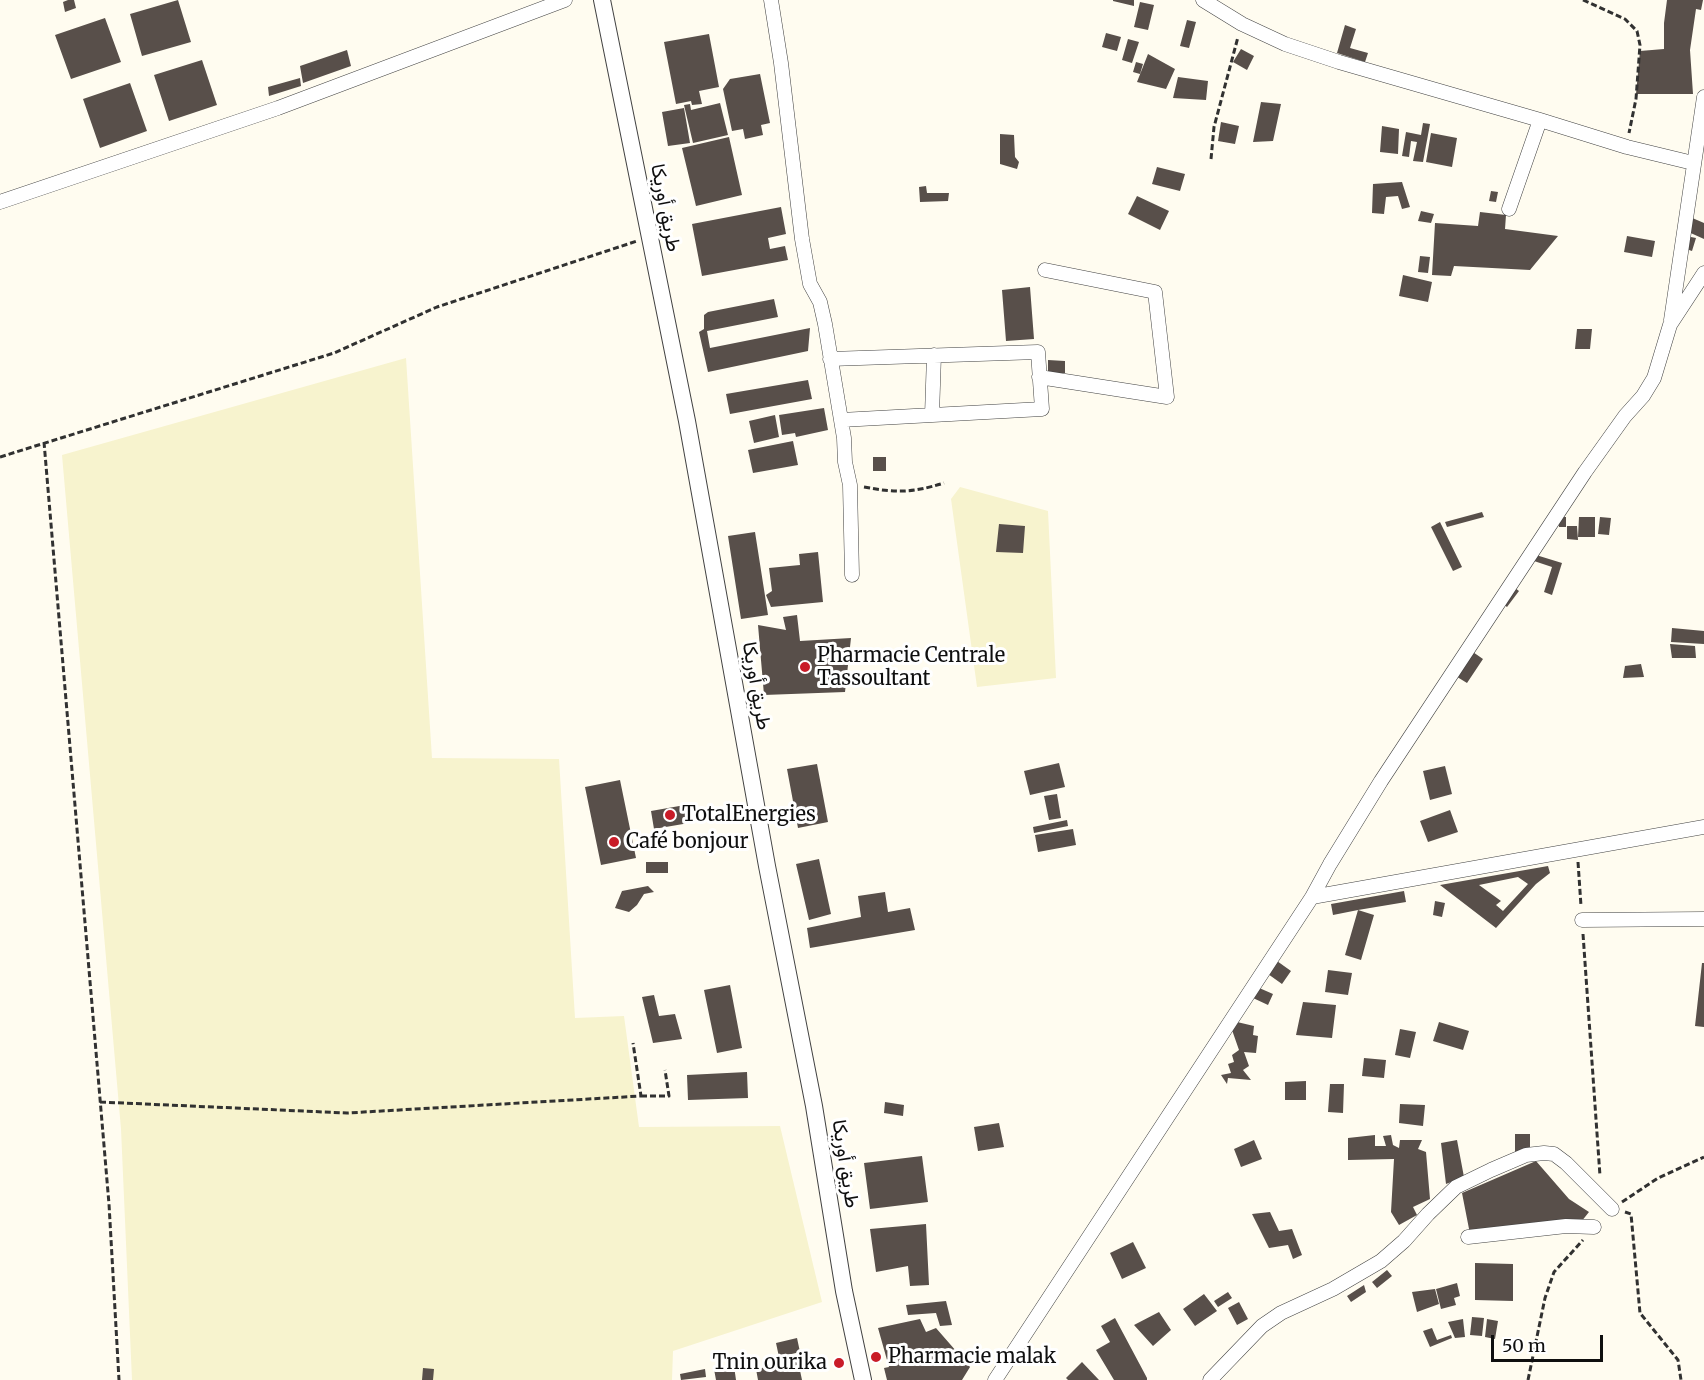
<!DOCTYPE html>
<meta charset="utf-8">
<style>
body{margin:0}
#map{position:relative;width:1704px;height:1380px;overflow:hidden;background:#fffcf0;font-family:Merriweather,serif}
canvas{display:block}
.scale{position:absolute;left:1491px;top:1335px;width:112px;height:27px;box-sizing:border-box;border:3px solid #0f0f0f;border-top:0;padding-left:8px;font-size:18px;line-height:21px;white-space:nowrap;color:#0f0f0f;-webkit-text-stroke:4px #fff;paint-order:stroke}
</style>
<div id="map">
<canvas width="1704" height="1380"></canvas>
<div class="scale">50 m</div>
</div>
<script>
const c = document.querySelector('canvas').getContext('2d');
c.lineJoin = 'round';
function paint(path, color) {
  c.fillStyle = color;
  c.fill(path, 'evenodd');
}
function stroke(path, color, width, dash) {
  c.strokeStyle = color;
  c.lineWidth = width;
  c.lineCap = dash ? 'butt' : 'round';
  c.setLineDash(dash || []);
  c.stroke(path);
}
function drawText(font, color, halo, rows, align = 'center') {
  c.font = font + ' Merriweather,Vazirmatn,serif';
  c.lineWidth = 6;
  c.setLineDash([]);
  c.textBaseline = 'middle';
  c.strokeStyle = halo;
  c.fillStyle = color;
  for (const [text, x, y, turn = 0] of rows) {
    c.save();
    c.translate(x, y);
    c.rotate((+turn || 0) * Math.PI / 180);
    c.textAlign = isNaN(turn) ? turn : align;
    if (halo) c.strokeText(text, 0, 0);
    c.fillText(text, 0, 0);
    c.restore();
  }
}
const farmland = new Path2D(`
 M406,358l26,400 127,1 16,259 49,-2 15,111 141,-1 42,176 -149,49 -1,29h-540l-11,-251 -59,-674z
 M960,487l88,24 8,167 -79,9 -26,-188z`);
const building = new Path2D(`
 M68,0h6l2,8 -11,4 -2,-10z
 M178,0l13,42 -49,14 -12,-42z
 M1113,0h21v6l-21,-5z
 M1667,0h36l-2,10 -5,-1 -6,41 3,44h-57l4,-43 24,-2v-26z
 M1140,2l14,3 -6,25 -14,-3z
 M105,18l16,44 -50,17 -16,-44z
 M1187,20l9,2 -7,26 -9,-2z
 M1345,25l11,4 -6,19 18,5 -3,9 -28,-9z
 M1106,33l15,4 -4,14 -15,-4z
 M709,34l10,53 -20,4 3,13 -10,1 -1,-4 -15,3 -12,-62z
 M1128,39l11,3 -7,21 -10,-3z
 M1241,49l13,7 -7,14 -14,-8z
 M347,50l4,16 -48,17 -3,-17z
 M1148,54l27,15 -9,20 -29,-7z
 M202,60l15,45 -48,16 -15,-46z
 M1136,62l7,2 -3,10 -7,-2z
 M760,74l10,49 -9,2 2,10 -18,4 -2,-10 -11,2 -9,-42 7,-10z
 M1178,77l30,4 -2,19 -33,-2z
 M300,78l1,8 -32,10 -1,-9z
 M130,83l17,48 -47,17 -17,-49z
 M1261,102l20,2 -8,37 -20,1z
 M720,103l8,32 -35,8 -9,-38 6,-1 1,6z
 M684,108l6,35 -22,3 -6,-34z
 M1221,122l18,4 -4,18 -17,-3z
 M1423,123l7,1 -7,38 -10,-1 4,-19 -6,-1 -2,16 -7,-1 4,-24 15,3z
 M1382,126l17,3 -1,25 -18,-2z
 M1431,133l26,5 -5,29 -26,-5z
 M1000,134l14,1 1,22 4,5 -2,7 -17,-5z
 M729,137l13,58 -46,11 -14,-58z
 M1157,167l28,7 -5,17 -28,-7z
 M1402,182l8,25 -8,2 -4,-13 -12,1 -2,17 -12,-1 1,-29z
 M926,186l1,7h22l-1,8 -28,1 -1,-15z
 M1491,191l7,1 -2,10 -7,-1z
 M1137,196l32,15 -9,19 -32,-16z
 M781,207l5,27 -18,4 2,11 15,-3 3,14 -86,16 -10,-52z
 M1421,211l13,3 -3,9 -13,-2z
 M1480,212l26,3 -1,14 53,7 -28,34 -76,-4 -3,10 -19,-1 3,-52 43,3z
 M1690,217l14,6v16l-20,-9z
 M1627,236l28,5 -3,16 -28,-5z
 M1686,236l10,2 -4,13 -15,-5z
 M1420,256l10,1 -2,16 -10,-1z
 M1403,275l29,7 -4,20 -29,-6z
 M1030,287l4,52 -28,2 -4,-51z
 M774,299l4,18 -71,14 3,17 100,-20 -2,23 -100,21 -9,-40 5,-3v-14l4,-3z
 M1577,329h15l-2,20h-15z
 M1048,360l17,1v12h-17z
 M808,380l4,19 -82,15 -4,-20z
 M824,408l4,22 -32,7 -1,-4 -13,2 -3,-20z
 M775,415l4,22 -25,6 -5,-22z
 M793,441l5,24 -45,8 -5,-23z
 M873,457h13v14h-13z
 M1482,512l2,5 -37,10 -2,-5z
 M1559,517h7v10h-7z
 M1579,517h16v20h-17z
 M1600,517l11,1 -2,17 -11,-1z
 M1440,522l22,45 -9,4 -22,-44z
 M999,524l26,2 -2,27 -27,-1z
 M1567,526h10l1,14 -11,-1z
 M755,532l13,83 -27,4 -13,-83z
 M818,552l5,50 -52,5 -5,-12 6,-4 -3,-23 31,-3 -1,-11z
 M1536,555l26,8 -10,32 -8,-3 8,-25 -18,-6z
 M1515,588l4,3 -12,16 -4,-3z
 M797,615l3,26 51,-3 -6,54 -81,3 -6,-70 28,5 -3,-13z
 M1672,628l32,3v13l-33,-2z
 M1670,644l25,2 1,12h-24z
 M1470,650l13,9 -16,24 -13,-8z
 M1641,664l3,13 -21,1 2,-12z
 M1059,763l6,24 -35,8 -6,-24z
 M817,764l11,58 -30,6 -11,-59z
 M1445,766l7,28 -22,6 -7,-29z
 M620,780l16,78 -35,7 -16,-78z
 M1057,794l4,24 -12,2 -5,-24z
 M685,805l4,18 -35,6 -3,-18z
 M1450,810l8,22 -30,10 -8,-21z
 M1067,820l1,6 -34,7 -1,-6z
 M1073,829l3,16 -38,7 -3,-17z
 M819,859l12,55 -22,6 -13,-56z
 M646,862h22v11h-22z
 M1548,866l2,7 -14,11 -40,44 -56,-43zM1518,877l10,7 -25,27 -7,-6 5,-4 -22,-16z
 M648,886l6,6 -10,2 -7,11 -8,7 -14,-4 7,-17z
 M1404,891l2,11 -48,8 16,5 -13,45 -16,-5 13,-45 -25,5 -2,-11z
 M885,892l3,20 22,-4 5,22 -105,18 -3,-20 54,-11 -3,-21z
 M1435,901l10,2 -3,14 -9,-2z
 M1277,961l14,10 -9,13 -14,-10z
 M1702,963h2v64l-9,-1z
 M1328,970l24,3 -4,22 -23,-3z
 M730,985l12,63 -25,5 -13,-63z
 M1257,987l16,7 -5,11 -15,-7z
 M654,995l5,21 16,-2 7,25 -29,4 -11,-46z
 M1303,1002l33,3 -4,33 -36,-3z
 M1237,1022l17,4 -1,9 5,1 -2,17 -12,-1 5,14 -6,4 8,10 -23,-2 -1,6 -6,-9 10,-2 -3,-9 6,-2 -2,-7 7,-5 -7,-20z
 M1439,1022l30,9 -6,19 -30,-9z
 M1400,1029l16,3 -6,26 -15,-3z
 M1364,1058l22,2 -2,18 -22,-2z
 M747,1072l1,26 -60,2 -1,-25z
 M1306,1081v19h-21v-18z
 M1330,1084h14l-1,29 -15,-1z
 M885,1102l19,3 -1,11 -19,-3z
 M1400,1104l25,1 -2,21 -24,-3z
 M999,1123l5,24 -26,4 -4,-24z
 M1515,1134h15v19h-15z
 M1375,1135v11h11l-3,-10 8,-1 2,10 6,3 1,-8h22l-4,9 8,3 4,47 -17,8 4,8 -18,10 -8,-13 3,-53 -46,1v-22z
 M1254,1140l8,19 -21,8 -7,-18z
 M1457,1140l7,37 -18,7 -5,-41z
 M922,1156l6,46 -58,7 -6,-46z
 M1536,1161l33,38 20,13 -8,10 -111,12 -8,-41z
 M1270,1212l9,19 13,-2 10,26 -9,4 -5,-14 -19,3 -17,-34z
 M926,1224l3,61 -19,1 -2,-20 -32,6 -6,-43z
 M1133,1242l13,26 -24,11 -12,-26z
 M1475,1263l38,1v37l-38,-1z
 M1387,1270l5,6 -15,12 -5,-6z
 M1457,1283l3,13 -6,2 2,7 -15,4 -5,-20z
 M1364,1285l2,7 -15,10 -4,-6z
 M1435,1289l4,15 -22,8 -5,-20z
 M1228,1292l4,6 -14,9 -4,-6z
 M1204,1294l13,17 -22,15 -12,-17z
 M946,1301l6,24 -12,1 -4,-13 -28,2 -2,-10z
 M1239,1302l9,17 -11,6 -9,-17z
 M1159,1312l12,18 -18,16 -19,-21z
 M1472,1317l12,1 -2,18 -12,-1z
 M1115,1318l32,60v2h-33l-18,-30 14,-8 -9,-16z
 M920,1319l6,13 10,-4 34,39 -8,13h-75l-3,-12 5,-1 -11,-39z
 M1463,1319l2,18 -10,1 -7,-16z
 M1487,1319l11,2 -3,18 -10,-2z
 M1432,1328l5,12 14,-5 1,3 -22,9 -7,-16z
 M797,1338l3,14 -21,5 -3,-14z
 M751,1355l1,6 -9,2 -1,-6z
 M798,1361l4,19h-44l-2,-11z
 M1082,1362l17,18h-31l-2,-2z
 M734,1366l2,14h-20l-2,-11z
 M423,1368l11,1 -1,11h-11z
 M705,1369l1,8 -25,3 -1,-6z`);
const path = new Path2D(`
 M1583,0l42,19 12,12 3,14 -4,54 -7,34
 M1211,159l3,-32 24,-90
 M44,442l65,762 10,176
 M0,457l334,-104 103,-46 200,-66
 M864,487c32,6 48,6 80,-4
 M1578,862l3,44
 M1583,934l17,242
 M641,1096h28l-4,-26
 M100,1102l247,11 294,-17 -8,-53
 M1622,1202l36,-24 46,-21
 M1625,1212l6,2 9,99 38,47 3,20
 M1528,1380l17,-82 9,-26 29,-32`);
const minor = new Path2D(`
 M771,0l10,63 21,176 8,45 10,18 5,22 19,114 1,24 5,23 2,90
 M1203,0l39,24 43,20 54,18 201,58 87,27 66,16
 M0,202l278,-94 287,-108
 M1509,209l31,-89
 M1671,320l33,-223
 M830,359l208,-7 4,57 -201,11
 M1039,377l128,20 -12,-105 -110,-22
 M932,415l2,-60
 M1312,897l392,-70
 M1582,920l122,-1
 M1468,1237l98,-11 28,1
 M995,1380l317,-483 18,-33 51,-83 204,-309 40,-56 18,-20 11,-18 16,-53 34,-52
 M1210,1380l52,-54 19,-13 52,-24 48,-28 23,-20 24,-27 28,-27 35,-17 35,-15 18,-2 10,1 12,9 46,46`);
const tertiary = new Path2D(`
 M602,0l85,421 80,445 47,240 30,185 19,89`);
const markers = [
 [805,667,6,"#c91c28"],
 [670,815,6,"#c91c28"],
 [614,842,6,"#c91c28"],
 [876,1357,6,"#c91c28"],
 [839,1363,6,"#c91c28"]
];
const streetNames = [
 ["طريق أوريكا",665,208,79],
 ["طريق أوريكا",756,686,80],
 ["طريق أوريكا",845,1164,81]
];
const poiNames = [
 ["Pharmacie Centrale",817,656],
 ["Tassoultant",817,679],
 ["TotalEnergies",682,815],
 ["Café bonjour",626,842],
 ["Pharmacie malak",888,1357],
 ["Tnin ourika",827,1363,"right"]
];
paint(farmland, '#f7f3ce');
paint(building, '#584f4a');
stroke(minor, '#424242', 15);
stroke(tertiary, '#424242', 18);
stroke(path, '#313131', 3, [6, 3]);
stroke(minor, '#fff', 14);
stroke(tertiary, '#fff', 16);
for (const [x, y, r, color] of markers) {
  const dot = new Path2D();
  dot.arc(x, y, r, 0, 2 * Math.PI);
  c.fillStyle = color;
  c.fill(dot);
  stroke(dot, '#fff', 2);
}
drawText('20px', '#0f0f0f', '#fff', streetNames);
drawText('20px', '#0f0f0f', '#fff', poiNames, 'left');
</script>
